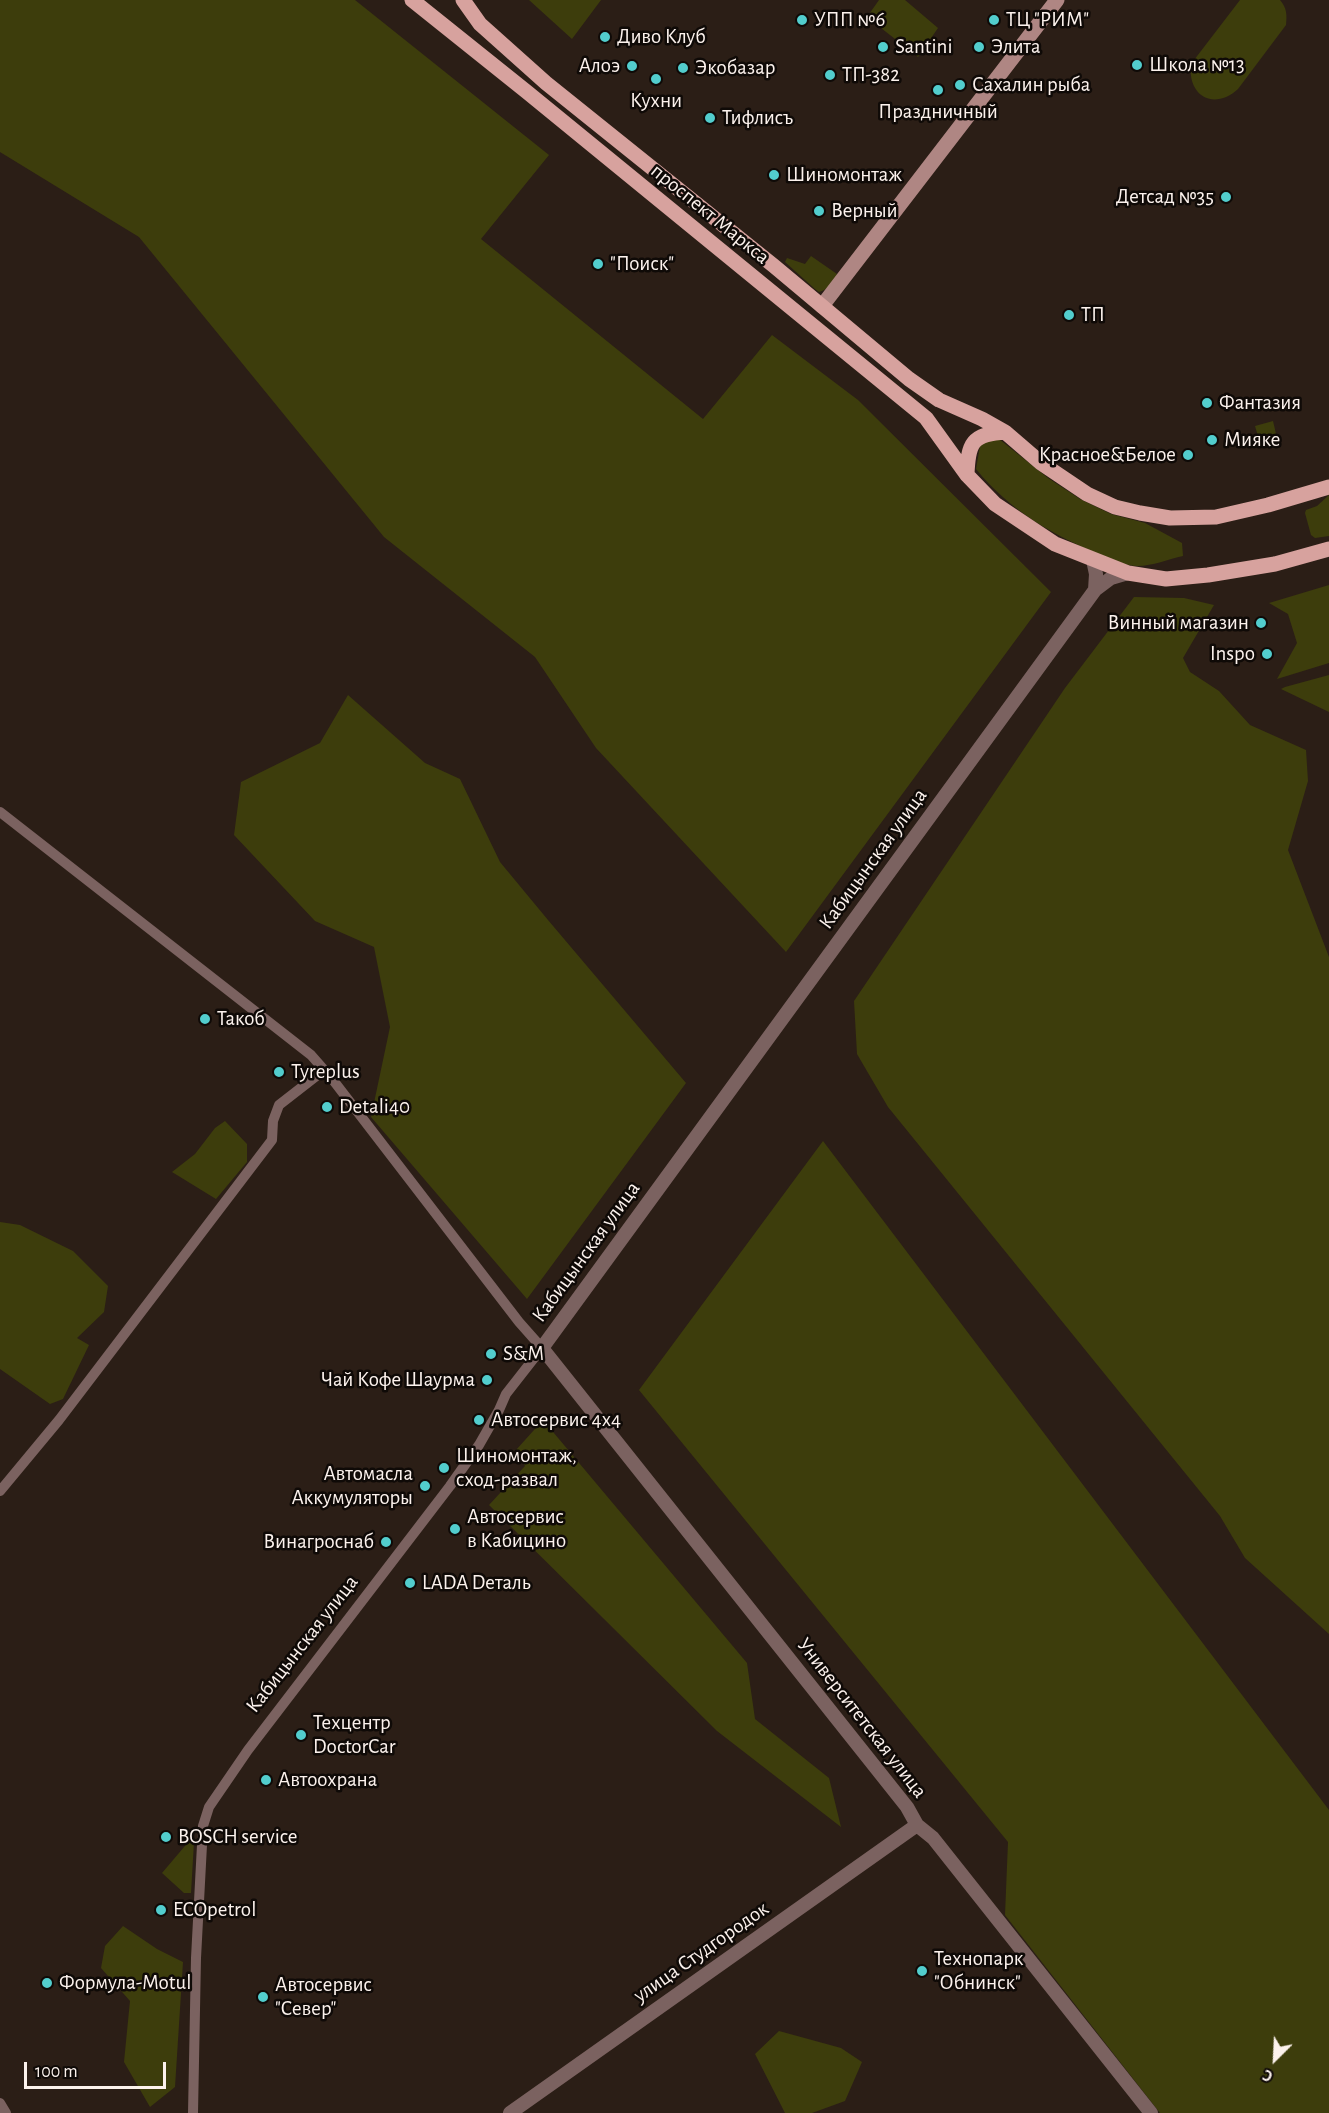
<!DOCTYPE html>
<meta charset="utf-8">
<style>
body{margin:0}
#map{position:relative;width:1329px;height:2113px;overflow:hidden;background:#2b1e16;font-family:"Alegreya Sans",sans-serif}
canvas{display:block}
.north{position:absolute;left:1245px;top:2029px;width:60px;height:60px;-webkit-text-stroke:4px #0f0a07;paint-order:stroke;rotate:204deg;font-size:16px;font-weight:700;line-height:24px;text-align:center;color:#fcf2ed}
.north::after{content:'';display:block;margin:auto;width:21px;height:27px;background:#fcf2ed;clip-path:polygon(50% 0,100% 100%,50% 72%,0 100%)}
.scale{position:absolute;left:24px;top:2062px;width:142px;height:27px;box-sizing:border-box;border:3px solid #fcf2ed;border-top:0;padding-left:8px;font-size:18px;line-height:21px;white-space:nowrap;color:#fcf2ed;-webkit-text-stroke:4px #0f0a07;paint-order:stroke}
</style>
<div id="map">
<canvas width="1329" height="2113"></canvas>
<div class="north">С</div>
<div class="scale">100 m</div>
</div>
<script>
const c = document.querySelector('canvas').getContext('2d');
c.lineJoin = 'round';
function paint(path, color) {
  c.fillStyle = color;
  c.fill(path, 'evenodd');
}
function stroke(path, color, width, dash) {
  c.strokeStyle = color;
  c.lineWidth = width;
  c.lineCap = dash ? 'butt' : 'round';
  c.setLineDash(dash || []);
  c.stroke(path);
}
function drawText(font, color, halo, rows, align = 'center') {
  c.font = font + ' "Alegreya Sans",sans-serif';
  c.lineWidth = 5;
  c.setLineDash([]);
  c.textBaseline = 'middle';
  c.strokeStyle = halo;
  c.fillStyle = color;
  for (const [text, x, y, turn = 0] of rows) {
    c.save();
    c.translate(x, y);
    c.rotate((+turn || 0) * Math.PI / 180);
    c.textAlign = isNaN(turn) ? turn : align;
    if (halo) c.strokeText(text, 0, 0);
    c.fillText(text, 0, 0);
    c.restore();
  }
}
const green = new Path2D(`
 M0,0h355l194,155 -68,84 222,180 69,-84 86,65 193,192 -265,360 -190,-204 -61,-91 -151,-120 -245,-300 -139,-85z
 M529,0h72l-29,39z
 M879,0h26l33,28 -20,29 -51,-40z
 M1240,0h40c7,8 7,15 6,25l-48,64c-24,22 -51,7 -47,-25z
 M811,256l26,18c-2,8 -10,16 -18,18l-4,-3 -30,-27 2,-4 18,6z
 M1273,421l4,17 -17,5 -5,-17z
 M990,439h9l49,39 32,21 31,15 34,9 37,20 1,13c-14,3 -31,10 -45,10 -12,0 -24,-6 -35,-10 -50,-21 -93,-45 -127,-87l4,-23z
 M1329,495v41l-14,2 -4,-3 -6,-22 1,-3 11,-4z
 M1329,585v78l-52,16 20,-36 -9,-29 -19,-11z
 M1134,597l50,1 30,7 -31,53 7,14 29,19 31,34 56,25 2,31 -20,69 41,107v677l-84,-76 -25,-42 -332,-409 -31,-53 -3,-53 211,-313z
 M1329,675v37l-48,-23 4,-2z
 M348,695l77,68 35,16 40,83 48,58 138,163 -159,216 -156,-182 19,-90 -16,-80 -59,-26 -81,-86 7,-53 79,-39z
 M225,1121l22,23v18l-31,37 -44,-27 23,-18 20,-26z
 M823,1141l506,669v303h-169l-155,-198 3,-73 -369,-452z
 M0,1222l20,3 53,26 35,35 -4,26 -27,26 12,7 -26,54 -13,5 -50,-35z
 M543,1420l204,243 8,56 74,59 12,49 -124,-96 -228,-226 36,-39 -9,-16z
 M190,1840l4,2 -3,51h-7l-22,-20z
 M123,1926l34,23 26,13 -8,125 -25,20 -26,-45 6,-61 -29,-33 4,-22z
 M779,2031l62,17 21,14 -17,39 -33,12h-27l-30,-59z`);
const minor = new Path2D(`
 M0,812l311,243 22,25 186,242 23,26 -36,46 -7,16 -20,35 -29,41 -202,264 -39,57 -6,19 -7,132 -3,155
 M0,1491l59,-71 213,-280 1,-19 6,-16 45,-35
 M0,2103l6,10`);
const tertiary = new Path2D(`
 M1093,560l3,14 -1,16
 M1128,573l-17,5 -16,12 -553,758 365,459 10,18 16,13 218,275
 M510,2113l407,-288`);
const secondary = new Path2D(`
 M822,306l235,-306`);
const primary = new Path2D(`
 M412,0l115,92 399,326 41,57 28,29 60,40 73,29 38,6 42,-4 67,-11 54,-15
 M463,0l17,24 66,59 228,183 135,113 30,21 43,19 23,13 36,31 46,31 28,13 25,6 30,5 46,-1 52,-12 61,-18
 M967,475c1,-32 5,-41 38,-43`);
const markers = [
 [802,20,6,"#52cdcd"],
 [994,20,6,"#52cdcd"],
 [605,37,6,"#52cdcd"],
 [883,47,6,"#52cdcd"],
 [979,47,6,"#52cdcd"],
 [1137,65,6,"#52cdcd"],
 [632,66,6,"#52cdcd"],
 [683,68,6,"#52cdcd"],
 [830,75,6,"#52cdcd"],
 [656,79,6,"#52cdcd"],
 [960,85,6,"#52cdcd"],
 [938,90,6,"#52cdcd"],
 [710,118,6,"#52cdcd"],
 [774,175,6,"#52cdcd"],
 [1226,197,6,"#52cdcd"],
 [819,211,6,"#52cdcd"],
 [598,264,6,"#52cdcd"],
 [1069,315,6,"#52cdcd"],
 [1207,403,6,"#52cdcd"],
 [1212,440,6,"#52cdcd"],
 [1188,455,6,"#52cdcd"],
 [1261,623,6,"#52cdcd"],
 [1267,654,6,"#52cdcd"],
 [205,1019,6,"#52cdcd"],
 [279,1072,6,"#52cdcd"],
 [327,1107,6,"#52cdcd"],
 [491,1354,6,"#52cdcd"],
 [487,1380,6,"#52cdcd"],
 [479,1420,6,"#52cdcd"],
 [444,1468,6,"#52cdcd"],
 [425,1486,6,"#52cdcd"],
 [455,1529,6,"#52cdcd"],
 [386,1542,6,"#52cdcd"],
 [410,1583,6,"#52cdcd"],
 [301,1735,6,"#52cdcd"],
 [266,1780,6,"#52cdcd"],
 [166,1837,6,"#52cdcd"],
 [161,1910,6,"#52cdcd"],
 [922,1971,6,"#52cdcd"],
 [47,1983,6,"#52cdcd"],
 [263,1997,6,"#52cdcd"]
];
const poiNames = [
 ["УПП №6",814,20],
 ["ТЦ \"РИМ\"",1006,20],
 ["Диво Клуб",617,37],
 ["Santini",895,47],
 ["Элита",991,47],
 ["Школа №13",1149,65],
 ["Алоэ",620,66,"right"],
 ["Экобазар",695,68],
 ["ТП-382",842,75],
 ["Сахалин рыба",972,85],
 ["Кухни",656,101,"center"],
 ["Праздничный",938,112,"center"],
 ["Тифлисъ",722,118],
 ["Шиномонтаж",786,175],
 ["Детсад №35",1214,197,"right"],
 ["Верный",831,211],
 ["\"Поиск\"",610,264],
 ["ТП",1081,315],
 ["Фантазия",1219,403],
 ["Мияке",1224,440],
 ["Красное&Белое",1176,455,"right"],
 ["Винный магазин",1249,623,"right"],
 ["Inspo",1255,654,"right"],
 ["Такоб",217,1019],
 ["Tyreplus",291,1072],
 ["Detali40",339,1107],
 ["S&M",503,1354],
 ["Чай Кофе Шаурма",475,1380,"right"],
 ["Автосервис 4х4",491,1420],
 ["Шиномонтаж,",456,1456],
 ["сход-развал",456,1480],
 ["Автомасла",413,1474,"right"],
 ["Аккумуляторы",413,1498,"right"],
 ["Автосервис",467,1517],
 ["в Кабицино",467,1541],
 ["Винагроснаб",374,1542,"right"],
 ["LADA Dеталь",422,1583],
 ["Техцентр",313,1723],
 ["DoctorCar",313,1747],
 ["Автоохрана",278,1780],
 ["BOSCH service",178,1837],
 ["ECOpetrol",173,1910],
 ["Технопарк",934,1959],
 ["\"Обнинск\"",934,1983],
 ["Формула-Motul",59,1983],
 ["Автосервис",275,1985],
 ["\"Север\"",275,2009]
];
const streetNames = [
 ["проспект Маркса",710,214,39],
 ["Кабицынская улица",873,859,-54],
 ["Кабицынская улица",586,1252,-54],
 ["Кабицынская улица",302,1644,-52],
 ["Университетская улица",862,1718,52],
 ["улица Студгородок",701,1952,-35]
];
paint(green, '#3d3d0c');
stroke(minor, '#7b6260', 10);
stroke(tertiary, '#7b6260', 14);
stroke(secondary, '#af8683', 15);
stroke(primary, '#d7a29e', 15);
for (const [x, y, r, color] of markers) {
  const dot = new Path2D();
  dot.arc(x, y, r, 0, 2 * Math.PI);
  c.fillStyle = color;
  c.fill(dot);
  stroke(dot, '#0f0a07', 2);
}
drawText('21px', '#fcf2ed', '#0f0a07', poiNames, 'left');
drawText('21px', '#fcf2ed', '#0f0a07', streetNames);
</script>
